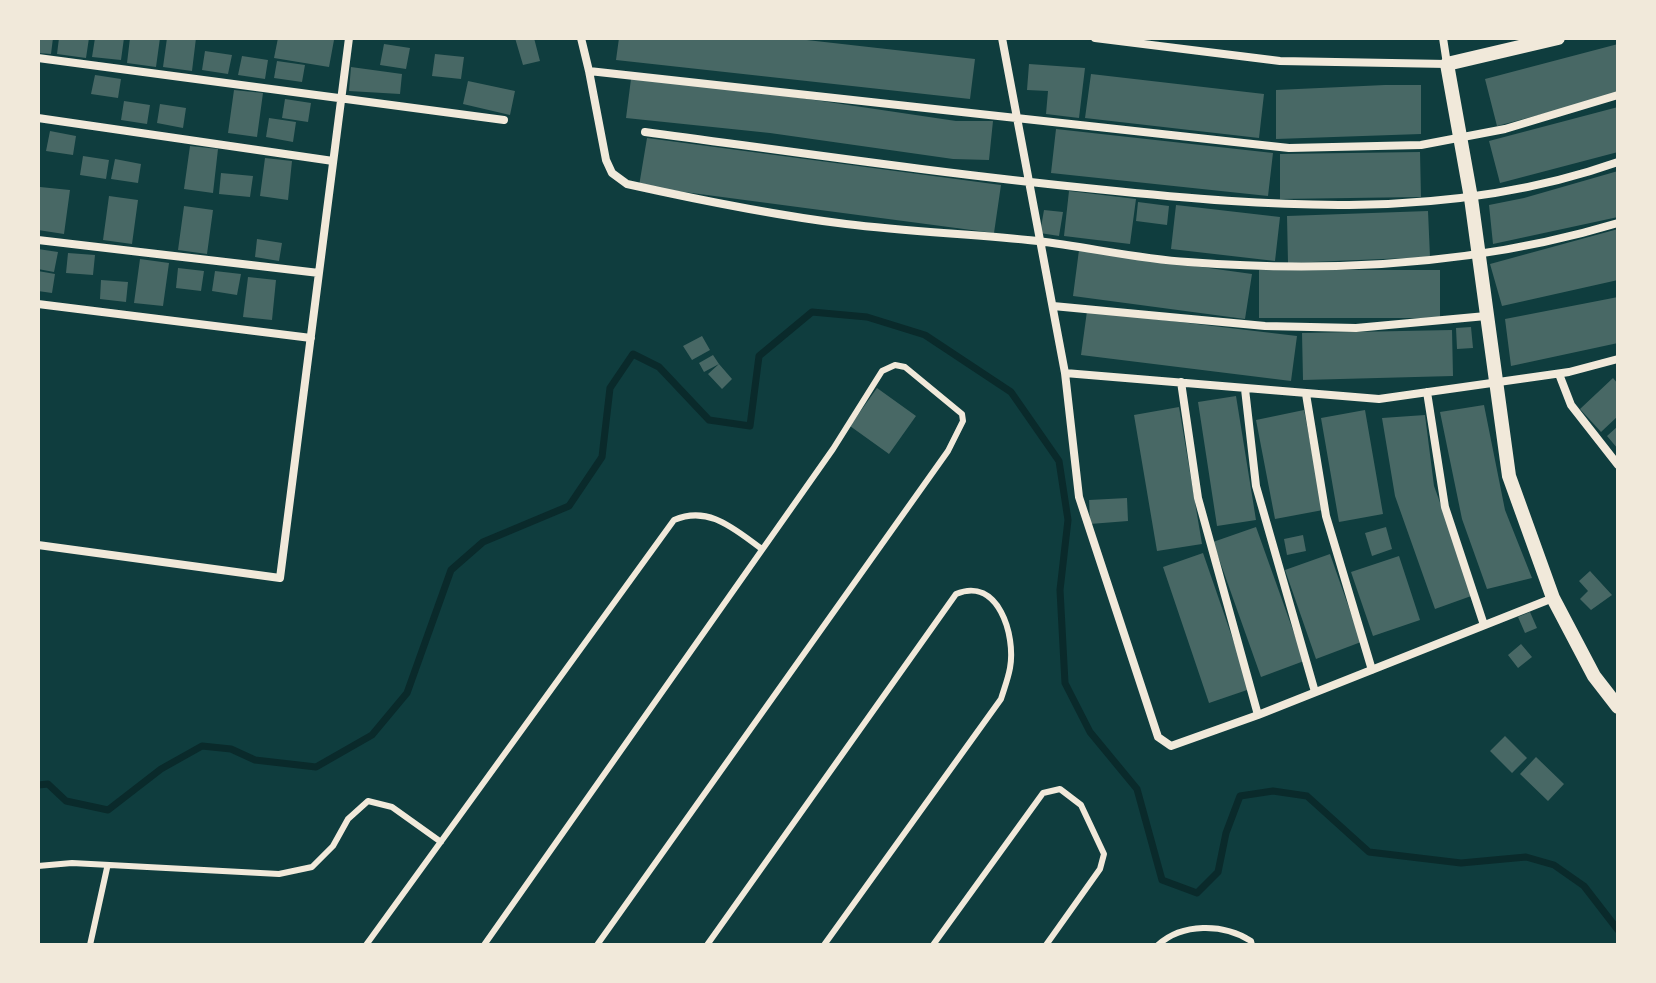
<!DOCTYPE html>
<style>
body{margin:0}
#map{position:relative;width:1656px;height:983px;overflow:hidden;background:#0f3d3e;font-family:"IBM Plex Sans",sans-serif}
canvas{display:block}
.frame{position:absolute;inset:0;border:40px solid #f1e9da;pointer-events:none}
</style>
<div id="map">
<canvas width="1656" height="983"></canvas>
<div class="frame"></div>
</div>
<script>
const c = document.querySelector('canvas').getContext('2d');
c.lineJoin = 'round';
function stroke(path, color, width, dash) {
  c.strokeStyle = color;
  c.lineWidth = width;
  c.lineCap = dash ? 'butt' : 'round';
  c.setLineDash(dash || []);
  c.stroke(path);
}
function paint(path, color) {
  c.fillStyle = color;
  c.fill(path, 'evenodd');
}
const stream = new Path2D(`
 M38,785l10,-1 18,17 42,9 53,-41 41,-23 29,3 24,11 61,7 56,-32 35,-42 44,-123 32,-28 86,-36 33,-49 8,-69 23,-34 26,13 50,53 41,6 9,-70 53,-44 55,5 58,18 86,57 48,69 9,59 -8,70 5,93 25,49 47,57 25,91 35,13 21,-21 8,-39 14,-37 33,-5 34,5 62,56 92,11 65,-6 28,8 30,21 34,44`);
const building = new Path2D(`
 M38,38h15l-2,16 -13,-1z
 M59,38h30l-3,20 -29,-4z
 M95,38h29l-3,22 -29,-3z
 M130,38h30l-4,29 -29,-4z
 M167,38h29l-4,33 -29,-4z
 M278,38l56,2 -5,27 -55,-9z
 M515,38h19l6,23 -17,4z
 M619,38h170l186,21 -5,40 -354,-39z
 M384,44l26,4 -4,21 -26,-4z
 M1618,44v50l-121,32 -12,-47z
 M205,51l27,4 -4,19 -26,-4z
 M435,54l29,3 -3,22 -29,-3z
 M242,56l26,4 -3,19 -27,-4z
 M277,61l28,4 -3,17 -28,-4z
 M1029,64l56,4 -6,50 -33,-4 2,-23 -21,-1z
 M351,67l51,7 -2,20 -51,-3z
 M1091,74l173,20 -5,44 -174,-20z
 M95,75l26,4 -3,19 -27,-4z
 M631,79l143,15 182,27h37l-4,39 -36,-1 -183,-26 -144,-15z
 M468,81l47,10 -5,24 -47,-11z
 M1385,85h36v49l-145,5v-49z
 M234,90l29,3 -6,44 -29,-4z
 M285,99l26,4 -3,19 -26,-4z
 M124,101l26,4 -3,19 -26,-4z
 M160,104l26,4 -3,20 -26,-5z
 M1618,107v45l-118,31 -11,-42z
 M269,118l27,4 -3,20 -27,-5z
 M1056,129l217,24 -5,43 -217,-23z
 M50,131l26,5 -3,19 -27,-4z
 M647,138l354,47 -7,48 -355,-47z
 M190,146l28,3 -5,44 -29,-4z
 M1420,152l1,45 -141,2v-45z
 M83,156l26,4 -3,19 -26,-4z
 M265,158l27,3 -4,39 -28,-4z
 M115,159l26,5 -3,19 -27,-4z
 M1618,171v46l-125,27 -4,-39 35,-7z
 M221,173l32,3 -3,21 -31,-3z
 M40,187l30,3 -6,44 -26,-4z
 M1069,191l67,8 -6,45 -66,-8z
 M109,196l29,4 -6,44 -29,-4z
 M1138,202l31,4 -2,19 -31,-4z
 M1176,205l104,12 -5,44 -104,-12z
 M184,206l29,4 -6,44 -29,-4z
 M1044,210l19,2 -4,24 -19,-3z
 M1428,211l2,46 -142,6 -1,-47z
 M1618,229v51l-116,26 -12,-42z
 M257,239l25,4 -3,18 -24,-4z
 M38,249l20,3 -4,20 -16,-3z
 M1079,250l173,24 -7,45 -172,-23z
 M68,253l27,2 -2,20 -27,-2z
 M140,259l29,4 -6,43 -29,-3z
 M178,268l26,3 -3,20 -25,-3z
 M1259,270h181v48h-181z
 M38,271l17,3 -3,19 -14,-2z
 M215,271l26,3 -4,21 -25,-4z
 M248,277l28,3 -4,40 -29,-3z
 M101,280l27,2 -2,20 -26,-3z
 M1618,297v46l-107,23 -6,-47z
 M1087,311l210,25 -6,45 -210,-26z
 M1471,327l2,21 -16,1 -1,-21z
 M1452,330l1,46 -150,4 -1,-47z
 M702,336l8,14 -18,10 -9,-14z
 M713,355l6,9 -15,8 -5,-9z
 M719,364l13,15 -10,10 -14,-15z
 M1613,378l5,6v32l-17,16 -21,-23z
 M877,388l39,28 -27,38 -39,-28z
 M1236,396l20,124 -39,6 -19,-124z
 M1484,405l21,105 27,68 -45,11 -25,-70 -22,-107z
 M1179,407l23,137 -45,7 -23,-136z
 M1304,410l19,100 -48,9 -19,-99z
 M1365,410l18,104 -44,8 -18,-104z
 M1425,415l9,71 40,109 -39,14 -40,-113 -13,-78z
 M1618,426v23l-11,-13z
 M1127,498l1,23 -38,3 -1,-24z
 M1256,527l48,134 -43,16 -48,-135z
 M1386,527l6,22 -20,7 -7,-23z
 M1303,535l3,16 -19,4 -3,-16z
 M1203,553l47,136 -41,14 -46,-136z
 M1330,554l31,88 -45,17 -31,-89z
 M1399,556l21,64 -47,16 -22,-64z
 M1590,571l22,24 -21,15 -11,-11 8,-8 -9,-10z
 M1530,612l7,16 -12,5 -7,-16z
 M1521,644l11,13 -14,11 -10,-13z
 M1505,736l22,22 -15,15 -22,-22z
 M1536,757l28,27 -16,17 -28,-27z`);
const service = new Path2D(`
 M38,866l34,-3 207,11 33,-7 21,-21 15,-27 20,-18 24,6 49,35
 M90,945l17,-77
 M366,945l308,-425c35,-15 60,9 88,29
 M484,945l349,-496 49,-78 13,-6 10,2 57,47 1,7 -15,30 -351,494
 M707,945l249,-351c42,-18 60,41 54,74 -2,11 -6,21 -9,31l-177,246
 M933,945l110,-152 17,-4 21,16 23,49 -4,15 -54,76
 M1158,945c24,-22 65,-22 93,-4l1,4`);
const minor = new Path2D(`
 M581,38l8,33 700,77 132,-3 84,-16 113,-34
 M1002,38l63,335 14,124 79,240 13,9 87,-31 295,-117
 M1095,38l185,23 167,3 -4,-26
 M38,58l466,62
 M589,71l17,89 6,13 15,11c72,16 145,31 219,40 64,8 129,10 192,17 50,6 100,18 150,21 145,11 291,3 430,-39
 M38,118l295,43
 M645,132c150,20 300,42 451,57 175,18 352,33 522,-27
 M38,240l281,33
 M38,304l273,34
 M1053,306l212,20 91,2 130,-12
 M1065,373l314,26 190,-27 49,-13
 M1559,374l12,31 47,60
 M1181,382l17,116 60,217
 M1245,389l11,97 59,206
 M1427,392l18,115 39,118
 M1306,394l20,122 46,154
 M38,545l242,33 69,-540`);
const tertiary = new Path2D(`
 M1558,38l-111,26 24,134 38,278 44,122 41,78 24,31`);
stroke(stream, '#0a2a2b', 7);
paint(building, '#486865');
stroke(service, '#f1e9da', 6);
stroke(minor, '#f1e9da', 8);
stroke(tertiary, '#f1e9da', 14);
</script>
